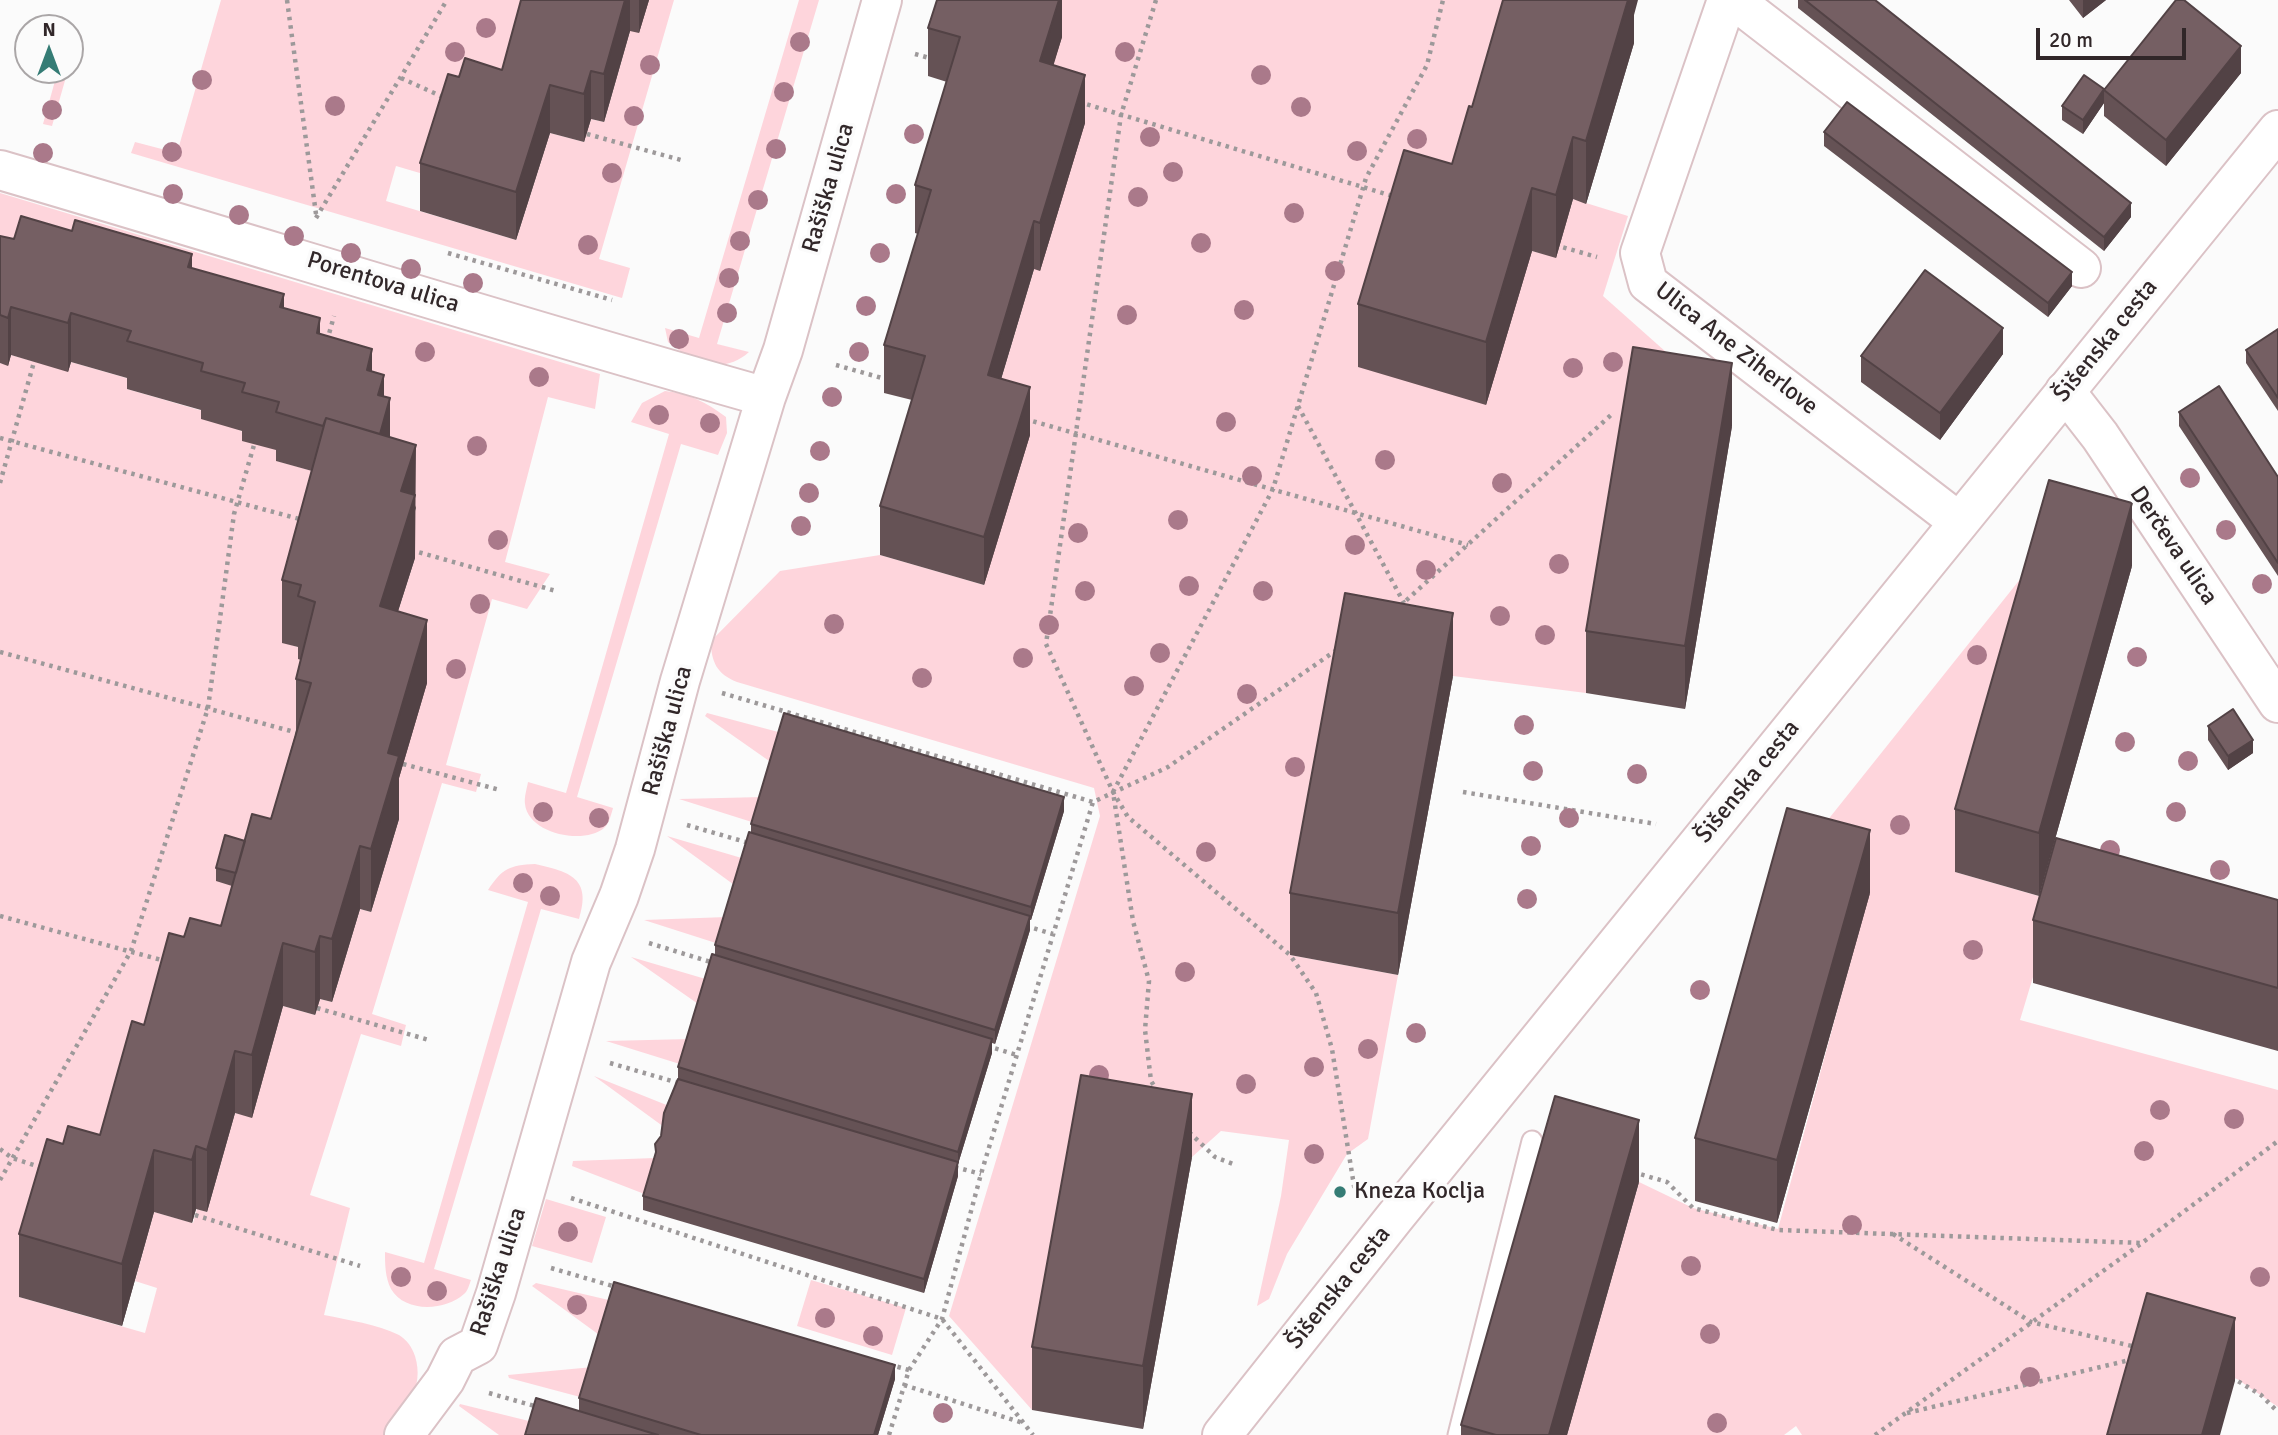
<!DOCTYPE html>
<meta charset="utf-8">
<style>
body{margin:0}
#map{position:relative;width:2278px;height:1435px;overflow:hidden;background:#fbfbfb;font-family:Signika,sans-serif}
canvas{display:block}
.north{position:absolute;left:14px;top:14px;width:70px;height:70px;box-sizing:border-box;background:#fbfbfb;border:2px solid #aaa6a7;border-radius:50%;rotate:0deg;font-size:19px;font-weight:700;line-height:28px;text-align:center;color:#312729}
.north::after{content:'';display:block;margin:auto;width:24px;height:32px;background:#357c75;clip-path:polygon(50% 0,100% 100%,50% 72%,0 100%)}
.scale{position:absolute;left:2036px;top:28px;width:150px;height:32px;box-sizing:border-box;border:4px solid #312729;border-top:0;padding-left:9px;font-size:21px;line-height:24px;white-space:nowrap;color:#312729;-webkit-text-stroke:5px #fbfbfb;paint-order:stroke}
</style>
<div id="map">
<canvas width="2278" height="1435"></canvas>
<div class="north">N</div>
<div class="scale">20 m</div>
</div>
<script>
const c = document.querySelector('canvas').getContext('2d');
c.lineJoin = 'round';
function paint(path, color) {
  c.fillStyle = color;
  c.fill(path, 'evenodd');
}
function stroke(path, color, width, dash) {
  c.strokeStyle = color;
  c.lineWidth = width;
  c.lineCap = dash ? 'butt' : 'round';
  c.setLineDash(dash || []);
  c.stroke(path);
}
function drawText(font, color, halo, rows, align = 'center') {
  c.font = font + ' Signika,sans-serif';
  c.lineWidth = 7;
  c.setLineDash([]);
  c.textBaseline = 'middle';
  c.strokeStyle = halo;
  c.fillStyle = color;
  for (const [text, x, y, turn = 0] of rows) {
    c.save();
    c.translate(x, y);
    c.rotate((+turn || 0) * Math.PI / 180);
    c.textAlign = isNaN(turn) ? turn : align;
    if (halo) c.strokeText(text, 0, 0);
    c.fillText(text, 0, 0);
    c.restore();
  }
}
const green = new Path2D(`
 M221,0h324l-43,118 -72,58 -34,-10 -10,35 130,39 34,-107 34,9 7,-23 13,3 26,-91 19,-31h25l-75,259 31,9 -8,30 -491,-145 4,-11 42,11z
 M799,0h20l-102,344 32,8c-27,24 -56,10 -81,-10l-3,-14 34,10z
 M1052,0h469l11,251 24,6 17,-58 55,17 -25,80 63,56 48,39 -78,-4 -50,306 -133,-17 -108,-20 -55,299 108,20 -30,164 -21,15 -60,100 -18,45 -12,7 24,-110 8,-56 -68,-9 -29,26 -111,-19 -49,272 -83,-94 151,-500 -6,-28 -357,-106c-20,-8 -26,-20 -26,-41l69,-70 100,-16 104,30 4,-162 46,-154 6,-159z
 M58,70h10l-16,56 -9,-2z
 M0,193l600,181 -5,35 -47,-12 -43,165 45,12 -23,35 -35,-10 -46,166 35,9 -5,18 -34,-9 -70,231 34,11 -5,21 -40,-12 -51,161 40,13 -26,107c24,5 53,9 75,20 8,5 13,12 16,21 10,32 -10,56 -29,79h-386v-1072l8,2 3,-10 57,16 3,-9 59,17 -3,10 76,22 76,40 -2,10 50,14 -45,167 19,6 14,17 -19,76 -47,150 -105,197 -125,209 126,36 12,-45 -22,-7 19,-69 39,11 4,-14 10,3 28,-99 17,4 31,-111 32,9 5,-16 12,3 28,-93 11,3 28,-93 -19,-151 35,-110 -14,-4 15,-46 -416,-224z
 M665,391c25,3 41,11 61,26l1,16 -9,22 -37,-11 -104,353 36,11c-2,7 -4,16 -9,20 -20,17 -76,6 -79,-24 -1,-7 2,-16 3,-22l38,11 103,-359 -38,-12 11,-19z
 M2049,543l-94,329 101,29 -36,119 258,70v317l-41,-28 -78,-26 -26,82h-331l-6,-9 -12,9h-217l72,-253 54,26 85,21 91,-336 -82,-22z
 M707,713l75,20 -10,30 -67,-47z
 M763,797l-8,26 -76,-24z
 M667,836l78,23 -8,28z
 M535,864c35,8 57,14 44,55l-38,-10 -107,360 37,11c-2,5 -3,11 -7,14 -19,17 -59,19 -73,-5 -6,-12 -6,-25 -6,-37l39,11 104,-361 -40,-12c14,-21 21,-25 47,-26z
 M727,917l-8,27 -75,-24z
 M631,957l78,23 -8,26z
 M691,1039l-8,26 -77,-24z
 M594,1076l80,32 -10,19z
 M655,1158l-8,37 -75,-29 1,-5z
 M546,1199l60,18 -14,46 -60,-17z
 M811,1280l95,28 -14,47 -95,-29z
 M536,1283l77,18 -11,36 -70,-51z
 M593,1367l-9,31 -75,-20 -1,-3z
 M460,1404l73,18 -3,13h-31l-40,-29z`);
const path = new Path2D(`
 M287,0l29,214
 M1156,0l-35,115 -75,529 67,148 15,25 162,138 26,38 16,56 23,143
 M915,54l18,5
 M401,78l44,20
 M1079,102l317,95
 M587,134l94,26
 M316,218l131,-218
 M1555,245l42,12
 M448,253l164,47
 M327,341l7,-25
 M836,365l53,15
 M1298,406l106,197
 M1025,419l443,126
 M0,438l303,82
 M0,483l34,-121
 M411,550l145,41
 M1400,606l211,-191
 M0,652l298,81
 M722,693l371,109 75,-35 170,-118
 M403,764l97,26
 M1463,792l193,32
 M687,825l62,18
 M0,916l165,45
 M1026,926l27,8
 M649,943l65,20
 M317,1008l112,32
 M987,1046l30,9
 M610,1063l72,21
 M1158,1092l-7,-11 -6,-51 4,-49 -16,-60 -20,-129 160,-303 93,-311 61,-113 16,-65
 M1189,1132l26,25 18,7
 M0,1149l12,9 31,10
 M955,1167l26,7
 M1633,1172l34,10 26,26 85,22 364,13
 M0,1180l131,-229 77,-243 26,-194 20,-69
 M571,1198l371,121 91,116
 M195,1215l165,51
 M1893,1234l138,88 105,25
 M551,1268l65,19
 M909,1370l33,-51 39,-145 112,-372
 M2231,1377l30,18 17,17
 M904,1385l119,38
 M489,1393l49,14
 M1907,1413l227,-54
 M889,1435l20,-65 -18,-5
 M1875,1435l267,-192 136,-102`);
const service = new Path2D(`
 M1458,1435l74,-294`);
const minor = new Path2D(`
 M1727,0l-87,253 8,30 311,239
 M1734,0l347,268
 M0,170c255,75 510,155 766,227
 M2065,391l35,45 178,267
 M404,1435l41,-55 12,-24 21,-11 18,-52 95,-331 28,-66 16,-47 45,-168 86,-284 17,-47 99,-350`);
const secondary = new Path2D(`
 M1222,1435l173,-218 883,-1087`);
const trees = [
 [486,28],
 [800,42],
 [455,52],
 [1125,52],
 [650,65],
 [1261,75],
 [202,80],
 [784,92],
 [335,106],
 [1301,107],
 [52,110],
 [634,116],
 [914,134],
 [1150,137],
 [1417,139],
 [776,149],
 [1357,151],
 [172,152],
 [43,153],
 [1173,172],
 [612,173],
 [173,194],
 [896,194],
 [1138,197],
 [758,200],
 [1294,213],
 [239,215],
 [294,236],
 [740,241],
 [1201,243],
 [588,245],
 [351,253],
 [880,253],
 [411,269],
 [1335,271],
 [729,278],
 [473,283],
 [866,306],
 [1244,310],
 [727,313],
 [1127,315],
 [679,339],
 [425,352],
 [859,352],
 [1613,362],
 [1573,368],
 [539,377],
 [832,397],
 [659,415],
 [1226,422],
 [710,423],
 [477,446],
 [820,451],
 [1385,460],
 [1252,476],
 [2190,478],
 [1502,483],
 [809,493],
 [1178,520],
 [801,526],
 [2226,530],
 [1078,533],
 [498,540],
 [1355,545],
 [1559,564],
 [1426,570],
 [2262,584],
 [1189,586],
 [1085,591],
 [1263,591],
 [480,604],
 [1500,616],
 [834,624],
 [1049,625],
 [1545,635],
 [1160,653],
 [1977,655],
 [2137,657],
 [1023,658],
 [456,669],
 [922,678],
 [1134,686],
 [1247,694],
 [1524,725],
 [2125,742],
 [2188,761],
 [1295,767],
 [1533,771],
 [1637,774],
 [543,812],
 [2176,812],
 [599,818],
 [1569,818],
 [1900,825],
 [1531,846],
 [2110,850],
 [1206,852],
 [2220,870],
 [523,883],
 [550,896],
 [1527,899],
 [1973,950],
 [1185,972],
 [1700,990],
 [1416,1033],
 [1368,1049],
 [1314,1067],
 [1099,1075],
 [1246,1084],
 [2160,1110],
 [2234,1119],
 [2144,1151],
 [1314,1154],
 [1852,1225],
 [568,1232],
 [1691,1266],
 [401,1277],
 [2260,1277],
 [437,1291],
 [577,1305],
 [825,1318],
 [1710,1334],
 [873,1336],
 [2030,1377],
 [943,1413],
 [1717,1423]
];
const wall = new Path2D(`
 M521,0h128l-10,33 -9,-2 -26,91 -13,-3 -7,23 -34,-9 -34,107 -96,-29v-48l39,-86 43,-7z
 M1062,0v37l-9,28 32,58 -45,148 -6,-2 -33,110 29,56 -46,150 -104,-30v-49l32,-106 -28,-7v-48l34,-111 -3,-1v-48l32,-103 -19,-6v-48z
 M1798,0h77l256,217 -27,34 -306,-243z
 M2069,0h37l-23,18z
 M1634,15v28l-48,161 -13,-5 -17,59 -24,-7 -46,154 -128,-38v-63l94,-140 20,-57z
 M2241,73l-75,93 -62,-50v-13l-21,31 -21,-14v-14l42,-16z
 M1824,132l248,154 -24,31 -224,-171z
 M0,236l14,3 178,29 92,40 88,64 12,25 6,40 26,71 -1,3v47l-17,53 29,72 -28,95v41l-28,93 -11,-3 -28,93 -12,-3 -5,16 -32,-9 -31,112 -17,-5 -28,99 -11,-3 -4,14 -38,-11 -32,114 -103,-29v-63l44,-90 37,-9 44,-110 40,-88 37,-11 11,-40 -16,-5v-13l29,-27 26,-22 25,-87v-53l5,-19 -3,-1v-12l-16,-4v-63l30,-109 -36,-10v-11l-34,-9v-10l-41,-12v-9l-74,-21v-11l-56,-16 -3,10 -57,-17 -3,11 -8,-3z
 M2278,329v82l-32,-48v-13z
 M2003,354l-63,86 -79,-58v-26z
 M2179,412l99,65v99l-99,-150z
 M1732,426l-47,283 -99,-16v-62z
 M2132,566l-93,330 -84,-24v-63z
 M1453,676l-55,299 -108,-20v-62z
 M2208,726l45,27 -25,17 -20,-30z
 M1064,811l-33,109h-1v10l-35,114 -3,-1v10l-34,111v12l-34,117 -281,-83v-14l12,-40v-12l6,-8 17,-57v-12l37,-112v-10l36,-113v-8z
 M1870,893l-93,330 -82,-22v-63z
 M2278,900v151l-245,-68v-63z
 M1192,1157l-49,272 -111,-19v-63z
 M1639,1182l-72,253h-106v-10z
 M895,1379l-17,56h-353l54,-24v-13z`);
const shadedWall = new Path2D(`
 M625,0h5v31l-26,91v-48z
 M639,0h10l-10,33z
 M1059,0h3v37l-22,73v-49z
 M1626,0h12l-4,15v28l-48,161v-63z
 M2083,0h23l-23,18z
 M2241,46v27l-75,93v-26z
 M591,71v48l-7,23v-48z
 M1085,75v48l-45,148v-48z
 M550,85v48l-34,107v-48z
 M2104,89v14l-21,31v-14z
 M1573,137v62l-17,59v-63z
 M1532,188v63l-46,154v-63z
 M2131,203v14l-27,34v-14z
 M1034,221v48l-46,154v-48z
 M192,254v48l-4,-35z
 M2072,272v14l-24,31v-14z
 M284,294v48l-4,-35z
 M11,307v48l-3,11v-48z
 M71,313v49l-3,10v-49z
 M320,318v49l-3,-34z
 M2003,328v26l-63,86v-27z
 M372,349v48l-5,-27z
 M1732,363v63l-47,283v-63z
 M384,375v44l6,-21v48l-14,1 2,-52z
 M1030,387v48l-46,150v-48z
 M416,445l-1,113 -35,110v-62l21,-115z
 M2132,503v63l-93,330v-63z
 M1453,613v63l-55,299v-62z
 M427,620v63l-28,95v41l-28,93v-63l17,-96z
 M2253,740v13l-25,17v-14z
 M1064,797v14l-33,109v-13z
 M1870,830v63l-93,330v-63z
 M360,846v63l-28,93v-63z
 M1030,916v14l-35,114v-14z
 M320,936v63l-5,16v-63z
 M283,943v63l-31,112v-63z
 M992,1039v14l-34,111v12l-34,117v-14l34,-115v-12z
 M235,1051v62l-28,99v-62z
 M1192,1094v63l-49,272v-63z
 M1639,1120v62l-72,253h-18z
 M196,1146v63l-4,14v-63z
 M154,1150v62l-32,114v-62z
 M2235,1318v63l-15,54h-18z
 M895,1365v14l-17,56h-4z`);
const building = new Path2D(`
 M521,0h104l-21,74 -13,-3 -7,23 -34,-9 -34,107 -96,-29 28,-89 11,3 6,-19 37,12z
 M937,0h122l-19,61 45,14 -45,148 -6,-2 -46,154 42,12 -46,150 -104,-31 45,-150 -41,-11 47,-155 -16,-5 45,-148 -32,-9z
 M1503,0h125l-42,141 -13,-4 -17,58 -24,-7 -46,154 -128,-38 46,-154 48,14 17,-58 3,1z
 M1805,0h70l256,203 -27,34z
 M2176,0h8l57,46 -75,94 -62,-50z
 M2084,75l20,14 -21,31 -21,-14z
 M1847,102l225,170 -24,31 -224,-171z
 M21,216l51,15 3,-11 117,34 -4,13 96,27 -4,13 40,11 -3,15 55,16 -5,21 17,5 -6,20 12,3 -10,36 -54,-16 -3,8 -47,-14 3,-10 -37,-10 3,-9 -44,-12 2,-8 -76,-22 4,-10 -60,-18 -3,10 -57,-16 -3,11 -8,-3v-79l14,3z
 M1925,270l78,58 -63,85 -79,-57z
 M2278,329v69l-32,-48z
 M1633,347l99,16 -47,283 -99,-15z
 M2219,386l59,91v86l-99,-151z
 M326,418l90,27 -15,46 14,4 -35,111 47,14 -39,133 11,3 -28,93 -11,-3 -28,93 -12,-3 -5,16 -32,-9 -31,112 -17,-4 -28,99 -11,-4 -4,14 -38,-10 -32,114 -103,-30 28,-95 16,5 5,-18 32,9 32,-114 12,4 25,-92 15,4 6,-19 31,8 31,-112 19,5 40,-136 -15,-4 19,-77 -17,-6 3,-11 -19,-5z
 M2049,480l83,23 -93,330 -84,-24z
 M1345,593l108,20 -55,300 -108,-20z
 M2233,709l20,31 -25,16 -20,-30z
 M784,713l280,84 -33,110 -280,-83z
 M1787,808l83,22 -93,330 -82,-22z
 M749,832l281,84 -35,114 -280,-85z
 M225,835l20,6 -9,32 -20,-5z
 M2056,838l222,62v88l-245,-68z
 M712,954l280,85 -34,113 -280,-85z
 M1081,1075l111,19 -49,272 -111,-19z
 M678,1079l280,83 -34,117 -281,-83 13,-44 -1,-8 6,-8 3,-23z
 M1555,1096l84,24 -90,315h-53l-35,-10z
 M614,1282l281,83 -21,70h-173l-122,-37z
 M2147,1293l88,25 -33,117h-95z
 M536,1398l122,37h-133z`);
const markers = [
 [1340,1192,7,"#357c75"]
];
const streetNames = [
 ["Rašiška ulica",829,188,-74],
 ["Porentova ulica",383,283,17],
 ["Šišenska cesta",2106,341,-51],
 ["Ulica Ane Ziherlove",1736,349,38],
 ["Derčeva ulica",2173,546,56],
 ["Rašiška ulica",668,731,-75],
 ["Šišenska cesta",1748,782,-51],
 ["Rašiška ulica",499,1272,-72],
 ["Šišenska cesta",1339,1288,-51]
];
const poiNames = [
 ["Kneza Koclja",1354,1192]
];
paint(green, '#fed5dc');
stroke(service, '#dbc2c6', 23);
stroke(minor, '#dbc2c6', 42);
stroke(secondary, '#dbc2c6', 42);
stroke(path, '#9d999a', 4.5, [3.5, 5]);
stroke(service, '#fff', 19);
stroke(minor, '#fff', 38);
stroke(secondary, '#fff', 38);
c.fillStyle = '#aa798a';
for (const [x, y] of trees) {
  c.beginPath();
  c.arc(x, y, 10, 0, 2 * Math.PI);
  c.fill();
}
paint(wall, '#655255');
paint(shadedWall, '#524245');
paint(building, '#755f63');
stroke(building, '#524245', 2);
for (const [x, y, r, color] of markers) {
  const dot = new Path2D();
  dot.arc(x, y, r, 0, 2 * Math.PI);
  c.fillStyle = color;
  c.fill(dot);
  stroke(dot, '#fbfbfb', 2.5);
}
drawText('24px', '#312729', '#fbfbfb', streetNames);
drawText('24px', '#312729', '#fbfbfb', poiNames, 'left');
</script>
